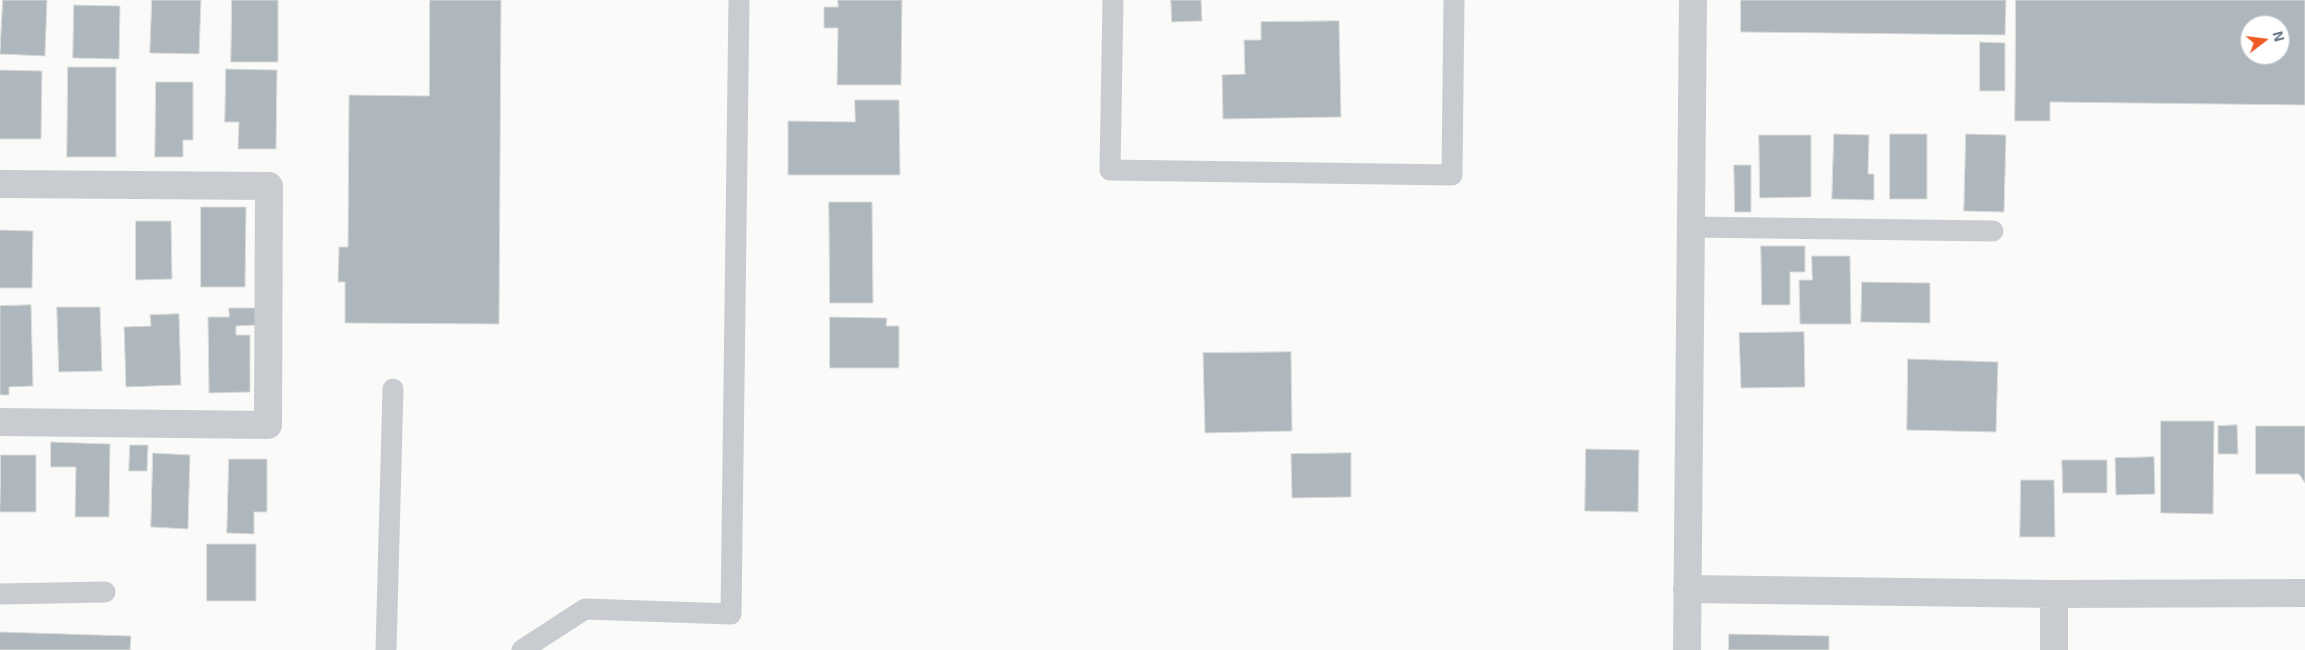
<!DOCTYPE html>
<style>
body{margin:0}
#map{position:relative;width:2305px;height:650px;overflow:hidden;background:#fafaf8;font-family:"Exo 2",sans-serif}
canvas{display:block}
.north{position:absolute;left:2240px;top:15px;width:50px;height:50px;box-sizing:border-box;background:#fff;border:1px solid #c1c8ce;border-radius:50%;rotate:75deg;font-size:14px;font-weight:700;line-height:20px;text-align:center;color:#637585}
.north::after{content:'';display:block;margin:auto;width:18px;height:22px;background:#ee5924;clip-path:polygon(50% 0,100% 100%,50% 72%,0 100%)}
</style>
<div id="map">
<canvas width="2305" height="650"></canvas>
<div class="north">N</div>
</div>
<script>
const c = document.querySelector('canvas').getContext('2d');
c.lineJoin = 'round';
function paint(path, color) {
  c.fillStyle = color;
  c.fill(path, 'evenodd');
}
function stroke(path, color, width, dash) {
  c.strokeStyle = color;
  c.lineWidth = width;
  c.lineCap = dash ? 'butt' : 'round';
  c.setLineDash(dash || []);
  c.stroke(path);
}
const building = new Path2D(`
 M3,0h44l-2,56 -45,-2z
 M152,0h49l-2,54 -49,-1z
 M232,0h46v62h-47z
 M430,0h71l-2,324 -154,-1v-41h-7l1,-35h9l1,-152 80,1z
 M838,0h64l-1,85h-64l1,-57h-14v-21h14z
 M1171,0h30l1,21 -30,1z
 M1741,0h265l-1,35 -264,-3z
 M2016,0h289v105l-255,-3v19h-35zM2250,25h30v30h-30z
 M74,5l46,1 -1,53 -46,-1z
 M1339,21l2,96 -118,2 -1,-44 23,-1 -1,-34h17v-18z
 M1980,42l25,1v48h-25z
 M68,67h48v90h-49z
 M226,69l51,1 -1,79h-38l1,-27h-14z
 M0,70l42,1 -1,68h-41z
 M156,82h37v58h-10v17h-28z
 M855,100h44l1,75h-112v-54l67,1z
 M1834,134l35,1 -1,39h6v26l-42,-1z
 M1890,134h37v65h-37z
 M1966,134l40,1 -2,77 -40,-1z
 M1759,135h52v62l-51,1z
 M1734,165h17v47h-16z
 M829,202h43l1,101h-43z
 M201,207h45l-1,80h-44z
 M136,221h35l1,58 -36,1z
 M0,230l33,1 -1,57h-32z
 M1761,246h44v26h-15v33h-28z
 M1812,256h38l1,68h-51l-1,-44h13z
 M1862,282l68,1v40l-69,-1z
 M31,305l2,81 -24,1v8h-9v-89z
 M57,307h43l2,64 -43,1z
 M229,308h27v17l-20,1v9h14v57l-41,1 -1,-76h21z
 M179,314l2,71 -55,2 -2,-60 27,-1 -1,-11z
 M830,317l57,1 -1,8h13v42h-69z
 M1804,332l1,55 -64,1 -2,-55z
 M1291,352l1,79 -87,2 -2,-80z
 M1908,359l90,3 -2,70 -89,-2z
 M2161,421h53l-1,93 -52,-1z
 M2237,425l1,29h-20v-28z
 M2256,426h49v57l-6,-9h-43z
 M51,442l59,2 -1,73h-34l1,-50h-25z
 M130,445h18l-1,26h-18z
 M1586,449l53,1 -1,62 -53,-1z
 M153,453l37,2 -2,74 -37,-2z
 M1351,453v44l-59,1 -1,-44z
 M1,455h35v57h-36z
 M2154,457l1,37 -39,1 -1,-37z
 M229,459h38v53h-13v22l-27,-1z
 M2062,460h45v33h-44z
 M2021,480h33l1,57h-35z
 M207,544h49v57h-49z
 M0,632l131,4 -1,14h-130z
 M1729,634l100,2v14h-100z`);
const service = new Path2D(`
 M1113,0l-3,170 342,5 2,-175
 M1691,227l302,4
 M0,594l105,-2
 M386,650l7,-261
 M522,650l63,-41 146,5 8,-614`);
const minor = new Path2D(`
 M0,184l269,2 -1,239 -268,-3
 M1687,589l367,5 251,-1
 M1687,650l6,-650
 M2054,650v-56`);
paint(building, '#aeb7bd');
stroke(building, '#dcdcda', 1);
stroke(service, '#c8ccd0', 21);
stroke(minor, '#c8ccd0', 28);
</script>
